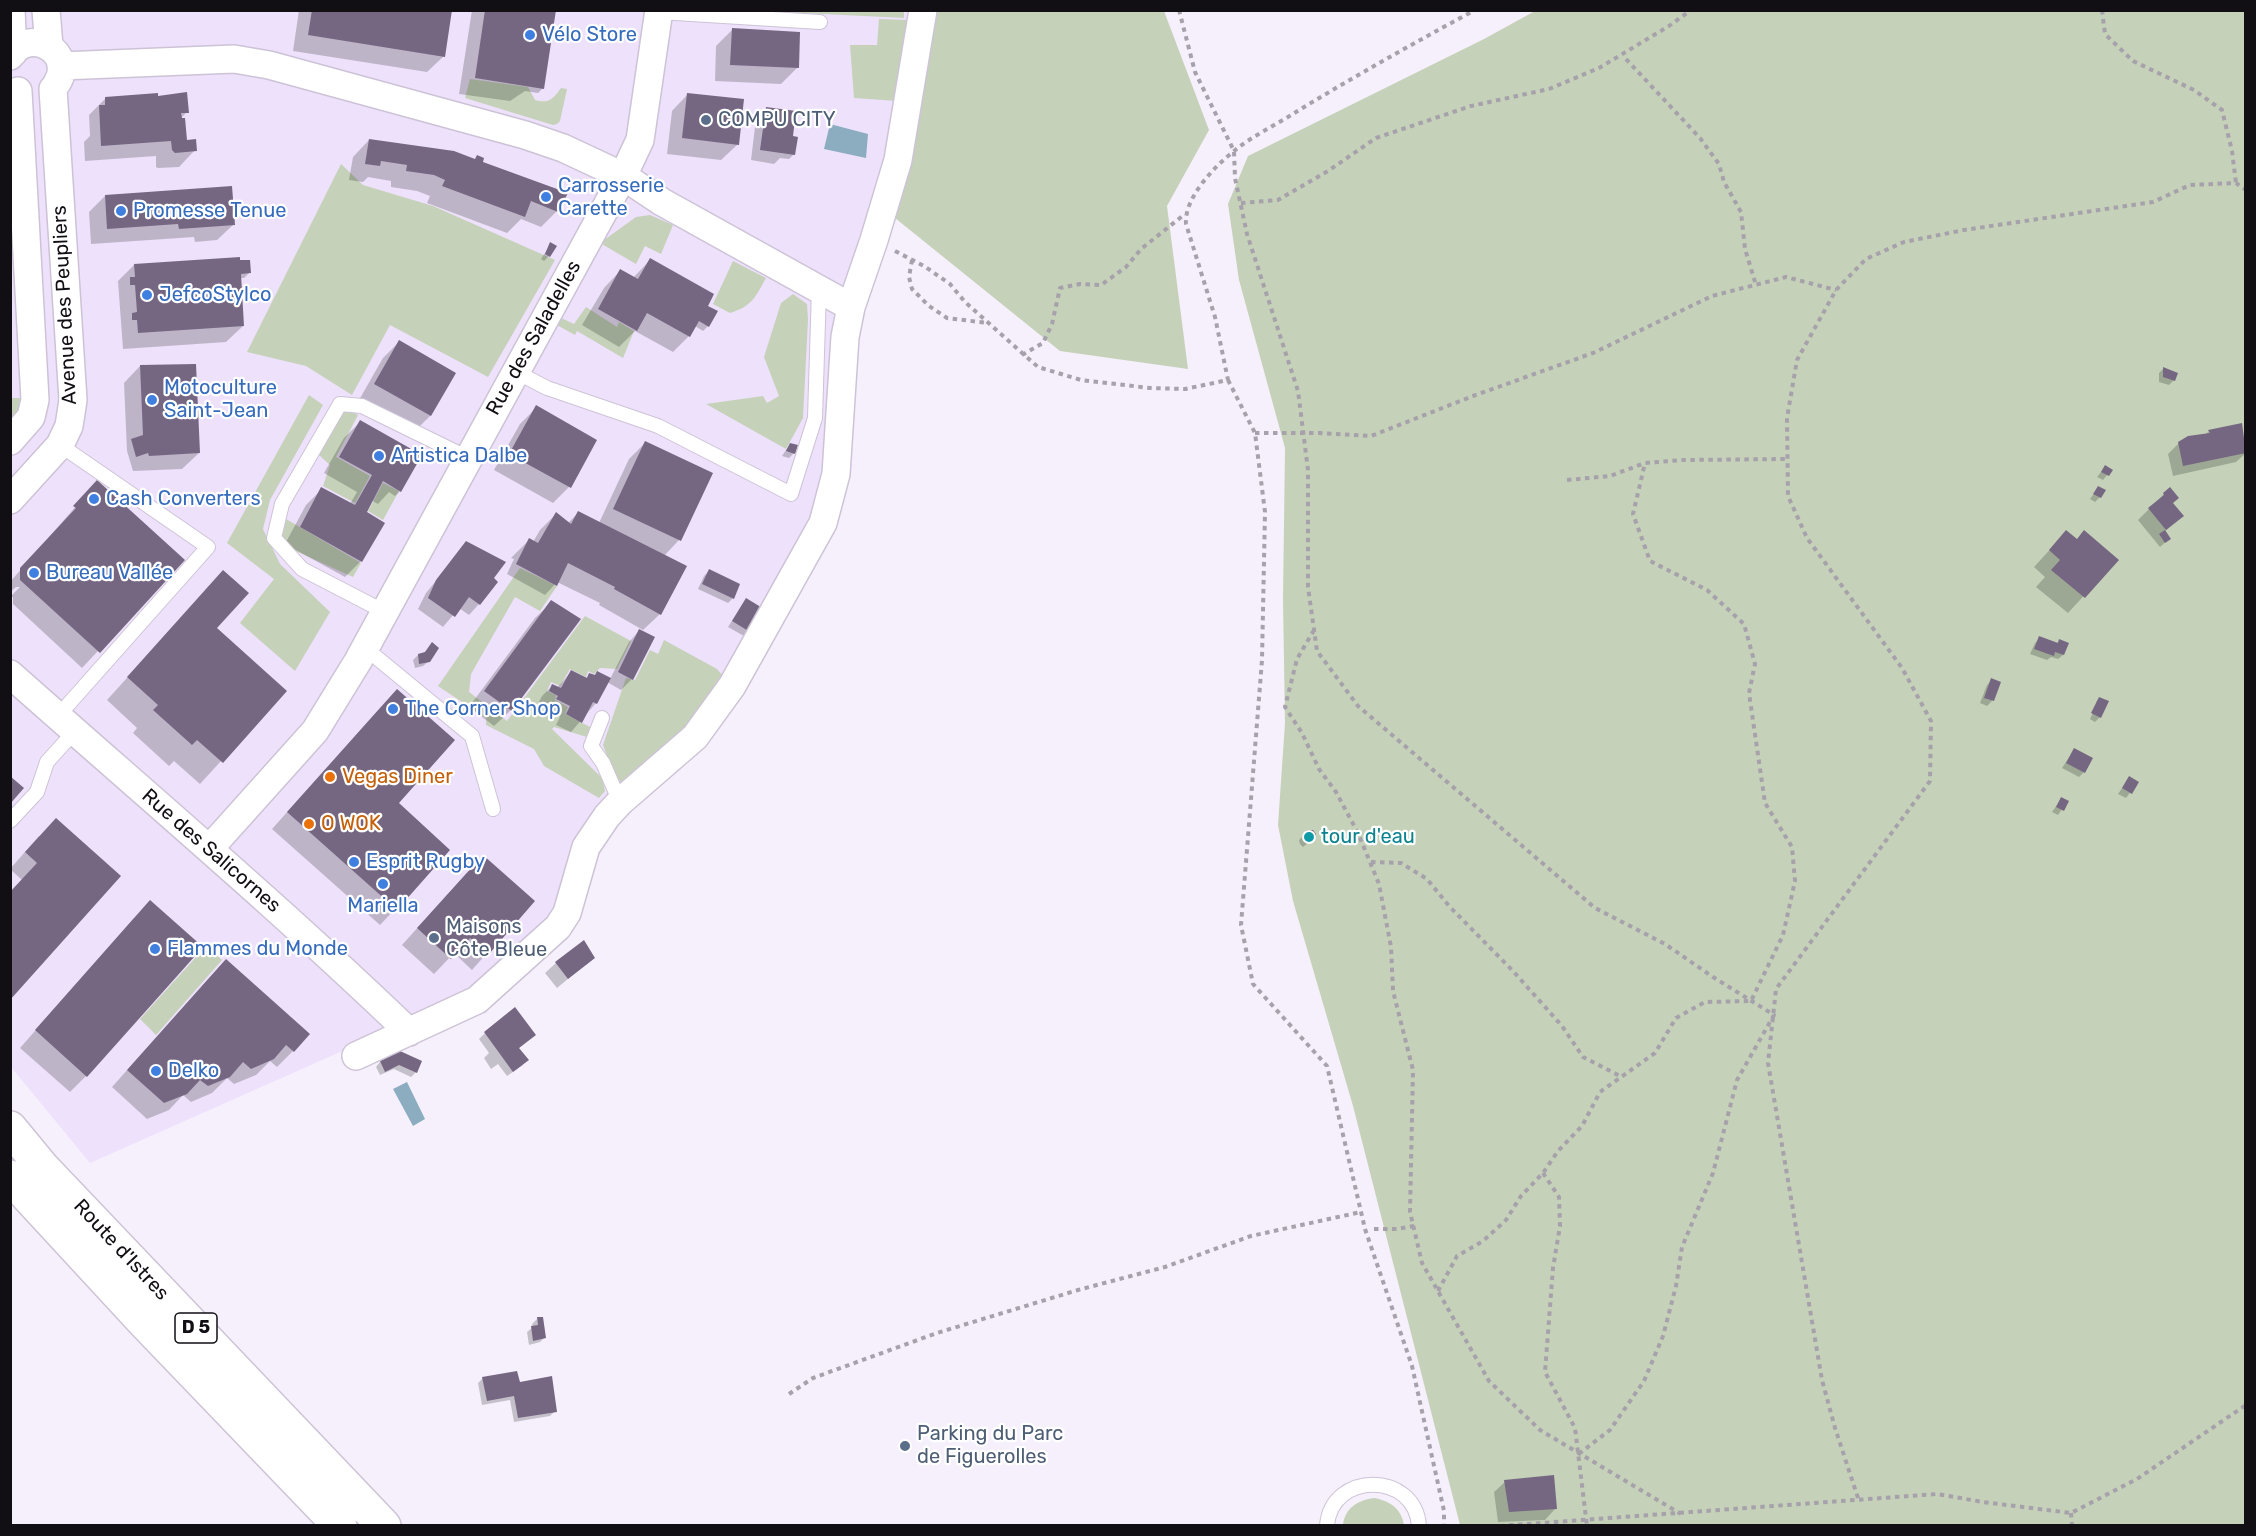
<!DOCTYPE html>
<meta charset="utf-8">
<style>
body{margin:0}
#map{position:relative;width:2256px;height:1536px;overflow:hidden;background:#f6f0fc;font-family:Rubik,sans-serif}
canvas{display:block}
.frame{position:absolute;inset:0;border:12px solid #110e14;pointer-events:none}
</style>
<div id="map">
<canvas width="2256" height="1536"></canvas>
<div class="frame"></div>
</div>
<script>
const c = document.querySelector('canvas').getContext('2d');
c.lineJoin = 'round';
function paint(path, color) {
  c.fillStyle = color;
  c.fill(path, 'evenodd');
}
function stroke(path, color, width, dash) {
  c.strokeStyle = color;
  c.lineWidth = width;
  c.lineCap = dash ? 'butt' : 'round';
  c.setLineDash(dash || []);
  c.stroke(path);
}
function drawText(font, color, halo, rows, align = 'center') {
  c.font = font + ' Rubik,sans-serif';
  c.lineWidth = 4.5;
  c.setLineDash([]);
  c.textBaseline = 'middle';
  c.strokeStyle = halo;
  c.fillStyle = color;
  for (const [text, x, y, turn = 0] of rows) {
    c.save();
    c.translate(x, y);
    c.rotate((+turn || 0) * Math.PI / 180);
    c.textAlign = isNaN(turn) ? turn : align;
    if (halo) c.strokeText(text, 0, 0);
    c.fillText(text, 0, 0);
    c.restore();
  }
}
const built = new Path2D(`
 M10,11h904l-24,145 -56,169 -12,145 -12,51 -84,158 -98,105 -19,9 -21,29 -36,94 -79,77 -383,170 -79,-96z`);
const green = new Path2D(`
 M762,11h142v7z
 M935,11h229l45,119 -42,76 21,163 -128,-18 -165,-133z
 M1535,11h710v1514h-785l-107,-419 -60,-205 -15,-76 7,-102 -2,-124 2,-151 -46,-168 -11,-76 20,-48 236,-117z
 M879,19l31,1 -13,81 -43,-3 -4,-53h27z
 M470,79l58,8 7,13c14,4 18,-1 26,-12l6,1 -7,32 -3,3 -4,1 -88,-27z
 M341,164l22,21 70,21 122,54 -67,117 -98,-52 -38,70 -46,-29 -59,-14z
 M650,215l23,10 -12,29 -16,-8 -9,18 -36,-21 36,-26z
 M733,261l33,17c-11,20 -14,28 -36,35l-17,-9z
 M793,294l14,10 1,16 -5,98 -17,31 -80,-45 57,-8 4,7 12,-7 -15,-39 17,-54z
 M586,307l31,20 2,-5 15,9 -11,27 -46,-27 -2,4 -20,-11 4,-7 15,7z
 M309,395l14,10 -53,95 -7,29 17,35 50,48 -35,59 -55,-48 34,-44 -47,-36z
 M11,398h12v5l-12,23z
 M344,407l14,8 -22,42 34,19 -15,27 -32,-17 7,-21 -12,-11z
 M383,483l16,8 -16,29 -15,-9z
 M286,519l75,44 -8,14 -64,-29 -10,-17z
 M520,568l37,18 -17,25 -25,-14 -44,77 -2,18 38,29 78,-105 46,25 -14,28 -17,-1 -6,6 -6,-3 -2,6 -16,-8 -10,17 -9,-4 -4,9 9,4 -1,5 13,7 -3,7 27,14 -5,9 -33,-10 -2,2 50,49 3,13 -6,7 -55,-32 -10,-17 -48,-24v-7l-48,-32z
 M664,640l53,29 8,9 -39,52 -62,57 -11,-16 -10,-26 23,-67 9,2 15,-30 8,4z
 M206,946l16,14 -66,75 -16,-16z
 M1374,1498c16,3 27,10 30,27h-61c2,-17 15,-25 31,-27z`);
const water = new Path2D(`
 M830,124l38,10 -2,24 -42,-9z
 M407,1082l18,37 -12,7 -20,-37z`);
const shadow = new Path2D(`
 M299,10h151l-6,46 -17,16 -134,-21z
 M472,10h82l-11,78 -5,5 -13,-2 -15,10 -51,-7z
 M733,29l65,38 -17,17 -66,-3 1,-35z
 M688,94l50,50 -17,16 -54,-6 5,-43z
 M157,98l30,14 -8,8 6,21 10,9 -16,17 -21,1 -2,-1v-11l-71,5 -1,-19 6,-6 -1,-21 16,-16z
 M767,108l24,30 3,16 -5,5 -9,-1 -6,6 -23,-4 5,-41z
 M369,140l113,23 75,48 -16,16 -20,-8 -14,14 -80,-30 3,-7 -13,-5 -26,-4v-6l-23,-4 -5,5 -14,-2 4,-23z
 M105,196l129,28 -17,16 -22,2 -1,-5 -103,7 -2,-32z
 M551,244l-2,12 -5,5 -3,-2z
 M650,260l53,52 5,14 -5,5 -8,-5 -6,10 -16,16 -38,-21 -16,16 -37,-22 22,-37 16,-17 13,7z
 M134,265l115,8 -5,5h-4l3,48 -17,16 -103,7 -5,-68z
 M399,342l55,31 -24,43 -16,16 -55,-32 24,-42z
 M140,366l59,87 -17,16 -49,2 -6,-20 -3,-68z
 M2163,369l11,11 -5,5 -10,-3v-9z
 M537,407l32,80 -16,16 -59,-33 26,-46z
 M360,422l40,69 -5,5 -6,-4 -11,12 -7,-4 -7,13 -3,48 -16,16 -60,-33 21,-39 16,-16 28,15 7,-12 -33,-19 20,-35z
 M2241,425l5,28 -10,9 -63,14 -5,-22 11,-11 26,-8 4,-4z
 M645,443l66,31 -32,66 -15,16 -4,58 -17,16 -44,-25 1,-2 -43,-21 -12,13 -38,-21 7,-15 -3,-1 18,-18 4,2 7,-12 16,-16 12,9 10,-10 21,10 30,-64z
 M790,444l4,9 -5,5 -7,-2z
 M2105,467l6,3 -8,10 -6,-3z
 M97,482l86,78 -101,108 -69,-64v-7h-3l10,-10h-4l-6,5v-10z
 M2098,488l2,9 -5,5 -5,-3z
 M2164,494l18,22 -18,16 5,7 -9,8 -22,-27z
 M2066,532l10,8 41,20 -49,53 -32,-26 9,-10 -11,-10z
 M467,543l25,35 -13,26 -10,11 -10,-7 -16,19 -25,-18 8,-16z
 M709,571l24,27 -5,5 -30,-14 6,-13z
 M223,572l-8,56 70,63 -85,93 -26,-23 -5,5 -36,-33 4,-5 -30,-28z
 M552,602l-41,108 -17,16 -25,-19 66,-89z
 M742,605l7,26 -5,5 -16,-9z
 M639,631l-7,48 -11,11 -14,-8 -11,21 -25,29 -15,-7 4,-8 -14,-7 2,-4 -9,-4 3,-6 10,-10 5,2 14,-16 14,7 5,-5 20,5 19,-37z
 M2040,638l16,6 4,-4 3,15 -5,4 -7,-2 -4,3 -17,-6 5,-11z
 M432,644l-3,17 -6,5 -8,2 -2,-8 5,-5 6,-2z
 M1992,680l7,3 -7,18 -5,5 -7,-3 7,-18z
 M2100,698v19l-5,5 -5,-3 8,-17h-2z
 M381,707l16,96 -1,105 -16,17 -108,-96z
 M2074,750l10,22 -5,5 -17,-9z
 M2129,778l8,5 -11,15 -8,-4z
 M2061,799l6,3 -9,13 -6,-3z
 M1308,831l5,8 -10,8 -3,-3 -1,-4z
 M39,836l79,40 -96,4 -12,-11z
 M467,873l66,28 -61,69 -18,-17 -20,21 -32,-29z
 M134,918l-48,158 -16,16 -50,-44z
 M593,958l-36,30 -12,-15 11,-10z
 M210,977l83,74 -16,16 -7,-6 -14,14 -22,9 -7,-6 -15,15 -21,9 -8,-7 -14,15 -22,9 -35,-32z
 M490,1028l44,7 -16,14 5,16 -16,11 -9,-12 -7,5 -7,-11 5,-5 -10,-14z
 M400,1053l16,19 -5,5 -17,-8 -14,6 -4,-8 4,-5z
 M537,1319l8,18 -5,5 -11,3 -2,-13 6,-5 -1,-3z
 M483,1378l36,6 36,27 -5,5 -36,6 -4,-22 -28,5 -4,-22z
 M1505,1482l50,27 -10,11 -47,2 -4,-30z`);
const building = new Path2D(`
 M312,10h140l-7,47 -137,-22z
 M485,10h71l-12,79 -69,-11z
 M732,28l68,4 -1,36 -69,-3z
 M187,92l2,21h-8l1,5h3l2,22 9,-1 1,12 -22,2 -3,-3 -1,-9 -70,5 -2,-41h6v-8l53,-4v3z
 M687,93l57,6 -5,46 -57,-7z
 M766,107l30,4 -3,25 5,1 -3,18 -35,-5z
 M369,139l85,12 21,8 2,-4 7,3 -1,4 85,31 -10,19 -27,-11 -6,16 -83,-31 3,-6 -11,-5 -28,-4 1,-6 -26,-4 -1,5 -15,-2z
 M232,186l3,39 -56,4 -1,-5 -71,5 -2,-34z
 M550,242l7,4 -7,11 -5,-3z
 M240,257v3h10l1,13 -10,1 3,52 -106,7 -1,-13h-5v-7l5,-1 -2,-27h-5v-8h5l-1,-13z
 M650,258l64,36 -6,12 10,5 -9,16 -10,-6 -9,16 -43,-24 -10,18 -39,-22 22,-40 18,10z
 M399,340l57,33 -25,43 -57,-32z
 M196,364l4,89 -51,3 -1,-3 -12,4 -5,-18 12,-4 -3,-70z
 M2163,367l15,6 -3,8 -12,-4z
 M536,405l61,35 -26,48 -62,-34z
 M360,420l62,35 -21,37 -18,-11 -16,31 18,11 -23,39 -62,-35 21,-40 34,18 17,-30 -33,-18z
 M2242,423l4,30 -63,13 -5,-24 10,-6 22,-3 -2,-3z
 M645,441l68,32 -32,68 -68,-32z
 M790,443l8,2 -3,9 -9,-3z
 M2105,465l8,5 -4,6 -8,-4z
 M97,480l88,80 -85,93 -80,-73v-12l56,-60 -3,-2z
 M2098,486l8,4 -5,8 -8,-4z
 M2170,487l9,11 -6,5 11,13 -18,14 -18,-22 16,-13 -1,-2z
 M578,511l109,55 -26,49 -47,-26 1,-2 -47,-24 -11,23 -41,-22 13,-26 9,5 18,-31 15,12z
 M2066,530l11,9 7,-9 35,30 -34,38 -34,-28 9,-10 -11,-10z
 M2165,530l6,9 -6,4 -6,-9z
 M466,541l40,21 -12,16 4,4 -18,23 -11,-8 -14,20 -27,-19 8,-18z
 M709,569l31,15 -6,15 -32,-15z
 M223,570l26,23 -32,35 70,63 -64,72 -26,-23 -5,5 -39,-35 5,-5 -31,-28z
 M746,598l18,11 -14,23 -18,-11z
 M551,600l30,19 -69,92 -28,-20z
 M639,629l16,8 -22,43 -15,-8z
 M2039,636l19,7 1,-4 10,4 -5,12 -9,-3 -1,4 -20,-7z
 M432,642l7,6 -9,14 -11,2 -1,-10 7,-2z
 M571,670l16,8 2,-5 6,2 2,-4 14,7 -14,26 -4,-2 -11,21 -16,-9 4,-8 -14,-7 2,-3 -9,-5 3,-7 9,4z
 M1991,678l10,4 -7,19 -10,-3z
 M397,689l58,51 -56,63 51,47 -53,60 -110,-98z
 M2099,697l10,4 -8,17 -10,-5z
 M2074,748l19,10 -8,15 -19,-10z
 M10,776l14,12 -14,16z
 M2129,776l10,6 -7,12 -10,-6z
 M2061,797l8,4 -5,10 -8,-4z
 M56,818l65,58 -111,124v-108l27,-29 -12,-11z
 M1307,830h6l3,4 -1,6 -6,2 -5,-2 -1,-6z
 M483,855l52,46 -46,53 -19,-16 -19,21 -34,-31z
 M150,900l53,47 -116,130 -52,-47z
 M584,940l11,18 -27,21 -13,-17z
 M226,959l84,75 -16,18 -8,-7 -12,14 -23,10 -8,-7 -13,15 -22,9 -8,-6 -13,14 -23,9 -37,-33z
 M515,1007l21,28 -17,13 10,12 -16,12 -29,-40z
 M400,1051l22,10 -5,12 -18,-8 -14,7 -5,-11z
 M537,1317h6l3,21 -13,3 -2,-15 7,-1z
 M517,1371l3,11 32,-6 5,36 -39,6 -4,-22 -27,5 -5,-24z
 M1554,1475l3,34 -48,3 -5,-32z`);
const path = new Path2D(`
 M1179,10l16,62 39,79 1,27 12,56 51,157 10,79v117l9,64 41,55 237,202 70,36 48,33 61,38 -37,65 -24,93 -31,74 -6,39 -13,50 -19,45 -34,49 -30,23
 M2102,10l3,24 28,27 61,29 28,20 10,41 4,32
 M1626,59l74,79 19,26 5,18 17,30 4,37 11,36
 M1241,203l37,-3 50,-29 48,-33 95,-32 78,-17 50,-21 70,-42 22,-16
 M895,251l29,15 26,18 15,18 73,65 43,13 69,8 35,1 43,-9 -13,-63 -29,-93c-2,-26 28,-57 48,-73 18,-15 42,-26 62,-39 59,-36 118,-69 179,-102
 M912,260l-3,17 3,12 17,17 18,12 41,5
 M1022,355l21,-12 9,-19 8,-36 20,-4 21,1 25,-18 15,-18 44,-35
 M1228,380l27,53 10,79 -3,148 -21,265 12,59 74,82 38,163 47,137 32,145v15
 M1255,433h65l51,3 102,-40 120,-43 119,-57 74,-19 50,13
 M1567,480l43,-4 35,-13 38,-3 104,-1
 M1314,630l-17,29 -12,48 17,26 17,36 17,23 22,41 21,51 12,63 2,44 20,79 -3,142 12,51 67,118 51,49 141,84
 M1371,862l30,1 26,16 22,27 64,65 49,55 21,31 39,20
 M1543,1173l16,24 1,29 -7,42 -8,104 30,56 12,98
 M1374,1229h23l17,-3
 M1438,1291l19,-35 26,-15 23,-21 15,-24 22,-23 15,-22 24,-25 18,-34 55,-39 21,-35 29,-16 46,-1 32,-66 12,-54 -3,-34 -27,-44 -16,-110 6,-29 -11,-40 -37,-34 -57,-29 -17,-47 12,-51
 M789,1394l24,-16 124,-45 141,-43 87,-23 86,-31 110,-24
 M1858,1498l-23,-70 -13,-48 -54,-317 8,-74 154,-208 1,-60 -29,-53 -95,-130 -19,-42 -1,-78 10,-58 39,-70 30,-31 38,-17 60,-12 189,-28 37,-17 46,-2 10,7
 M2071,1513l1,13
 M1500,1526l437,-32 46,8 88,11 66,-34 109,-74`);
const lane = new Path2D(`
 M659,12l161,10
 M516,372l31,16 111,38 133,68 24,-76 4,-129
 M385,612l-83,-43 -28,-31 8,-34 58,-100 22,2 106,52
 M365,648l107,88 21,73
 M58,716l150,-169 -148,-102
 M602,718l-11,28 12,17 17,39
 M10,821l27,-29 10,-30 28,-31
 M1327,1526c4,-55 88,-55 92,0`);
const street = new Path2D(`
 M11,10l2,43
 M46,10l3,36
 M10,56c20,-31 66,-3 47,27
 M61,66l173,-7 35,6 256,70 38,13 60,28 39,26 189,105
 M10,441l21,-24 4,-17 -17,-309
 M10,500l50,-55 9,-19 4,-26 -20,-311
 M10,674c134,119 270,234 399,358
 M210,848l105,-117 43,-70 265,-485 17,-36 19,-130
 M356,1056l121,-56 81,-73 9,-14 19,-66 21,-31 13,-14 75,-65 37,-51 91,-163 13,-49 9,-137 6,-30 23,-67 24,-80 25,-150`);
const primary = new Path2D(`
 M10,1128l33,40 341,358
 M10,1177l134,145 196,204`);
const markers = [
 [530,35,6,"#3f7fe0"],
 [706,120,6,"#5c6f8a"],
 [546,197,6,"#3f7fe0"],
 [121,211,6,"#3f7fe0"],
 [147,295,6,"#3f7fe0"],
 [152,400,6,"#3f7fe0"],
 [379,456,6,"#3f7fe0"],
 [94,499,6,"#3f7fe0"],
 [34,573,6,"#3f7fe0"],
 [393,709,6,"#3f7fe0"],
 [330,777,6,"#e8710a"],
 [309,824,6,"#e8710a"],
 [1309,837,6,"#0f9aa8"],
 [354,862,6,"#3f7fe0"],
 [383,884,6,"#3f7fe0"],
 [434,938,6,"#5c6f8a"],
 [155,949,6,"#3f7fe0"],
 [156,1071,6,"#3f7fe0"],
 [905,1446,6,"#5c6f8a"]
];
const shields = [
 [196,1328,42]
];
const shieldNames = [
 ["D 5",196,1328]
];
const shopNames = [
 ["Vélo Store",542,35],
 ["Carrosserie",558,186],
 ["Carette",558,209],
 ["Promesse Tenue",133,211],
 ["JefcoStylco",159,295],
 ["Motoculture",164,388],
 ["Saint-Jean",164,411],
 ["Artistica Dalbe",391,456],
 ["Cash Converters",106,499],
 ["Bureau Vallée",46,573],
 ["The Corner Shop",405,709],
 ["Esprit Rugby",366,862],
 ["Mariella",383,906,"center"],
 ["Flammes du Monde",167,949],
 ["Delko",168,1071]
];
const serviceNames = [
 ["COMPU CITY",718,120],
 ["Maisons",446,927],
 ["Côte Bleue",446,950],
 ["Parking du Parc",917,1434],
 ["de Figuerolles",917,1457]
];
const streetNames = [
 ["Avenue des Peupliers",65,305,-93],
 ["Rue des Saladelles",534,338,-61],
 ["Rue des Salicornes",211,851,41],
 ["Route d'Istres",121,1250,47]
];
const foodNames = [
 ["Vegas Diner",342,777],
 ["O WOK",321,824]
];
const cultureNames = [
 ["tour d'eau",1321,837]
];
paint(built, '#eee1fb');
paint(green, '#c5d2b9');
paint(water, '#8cacc0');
paint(shadow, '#0003');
paint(building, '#756782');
stroke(lane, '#cdc3d6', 16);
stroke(street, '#cdc3d6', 30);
stroke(primary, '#cdc3d6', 36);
stroke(path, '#a6a1aa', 4, [4.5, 4.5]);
stroke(lane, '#fff', 14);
stroke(street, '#fff', 27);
stroke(primary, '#fff', 33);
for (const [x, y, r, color] of markers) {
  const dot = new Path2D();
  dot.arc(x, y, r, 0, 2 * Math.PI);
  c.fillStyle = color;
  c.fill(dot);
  stroke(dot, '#fff', 2);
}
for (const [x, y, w] of shields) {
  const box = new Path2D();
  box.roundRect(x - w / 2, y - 15, w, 30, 4.5);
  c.fillStyle = '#fff';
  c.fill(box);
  stroke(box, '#110e14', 1.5);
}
drawText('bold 18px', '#110e14', null, shieldNames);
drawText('20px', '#366cbe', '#fff', shopNames, 'left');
drawText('20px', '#4e5e75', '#fff', serviceNames, 'left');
drawText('20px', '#110e14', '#fff', streetNames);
drawText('20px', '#c56008', '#fff', foodNames, 'left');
drawText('20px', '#0d838f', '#fff', cultureNames, 'left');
</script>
